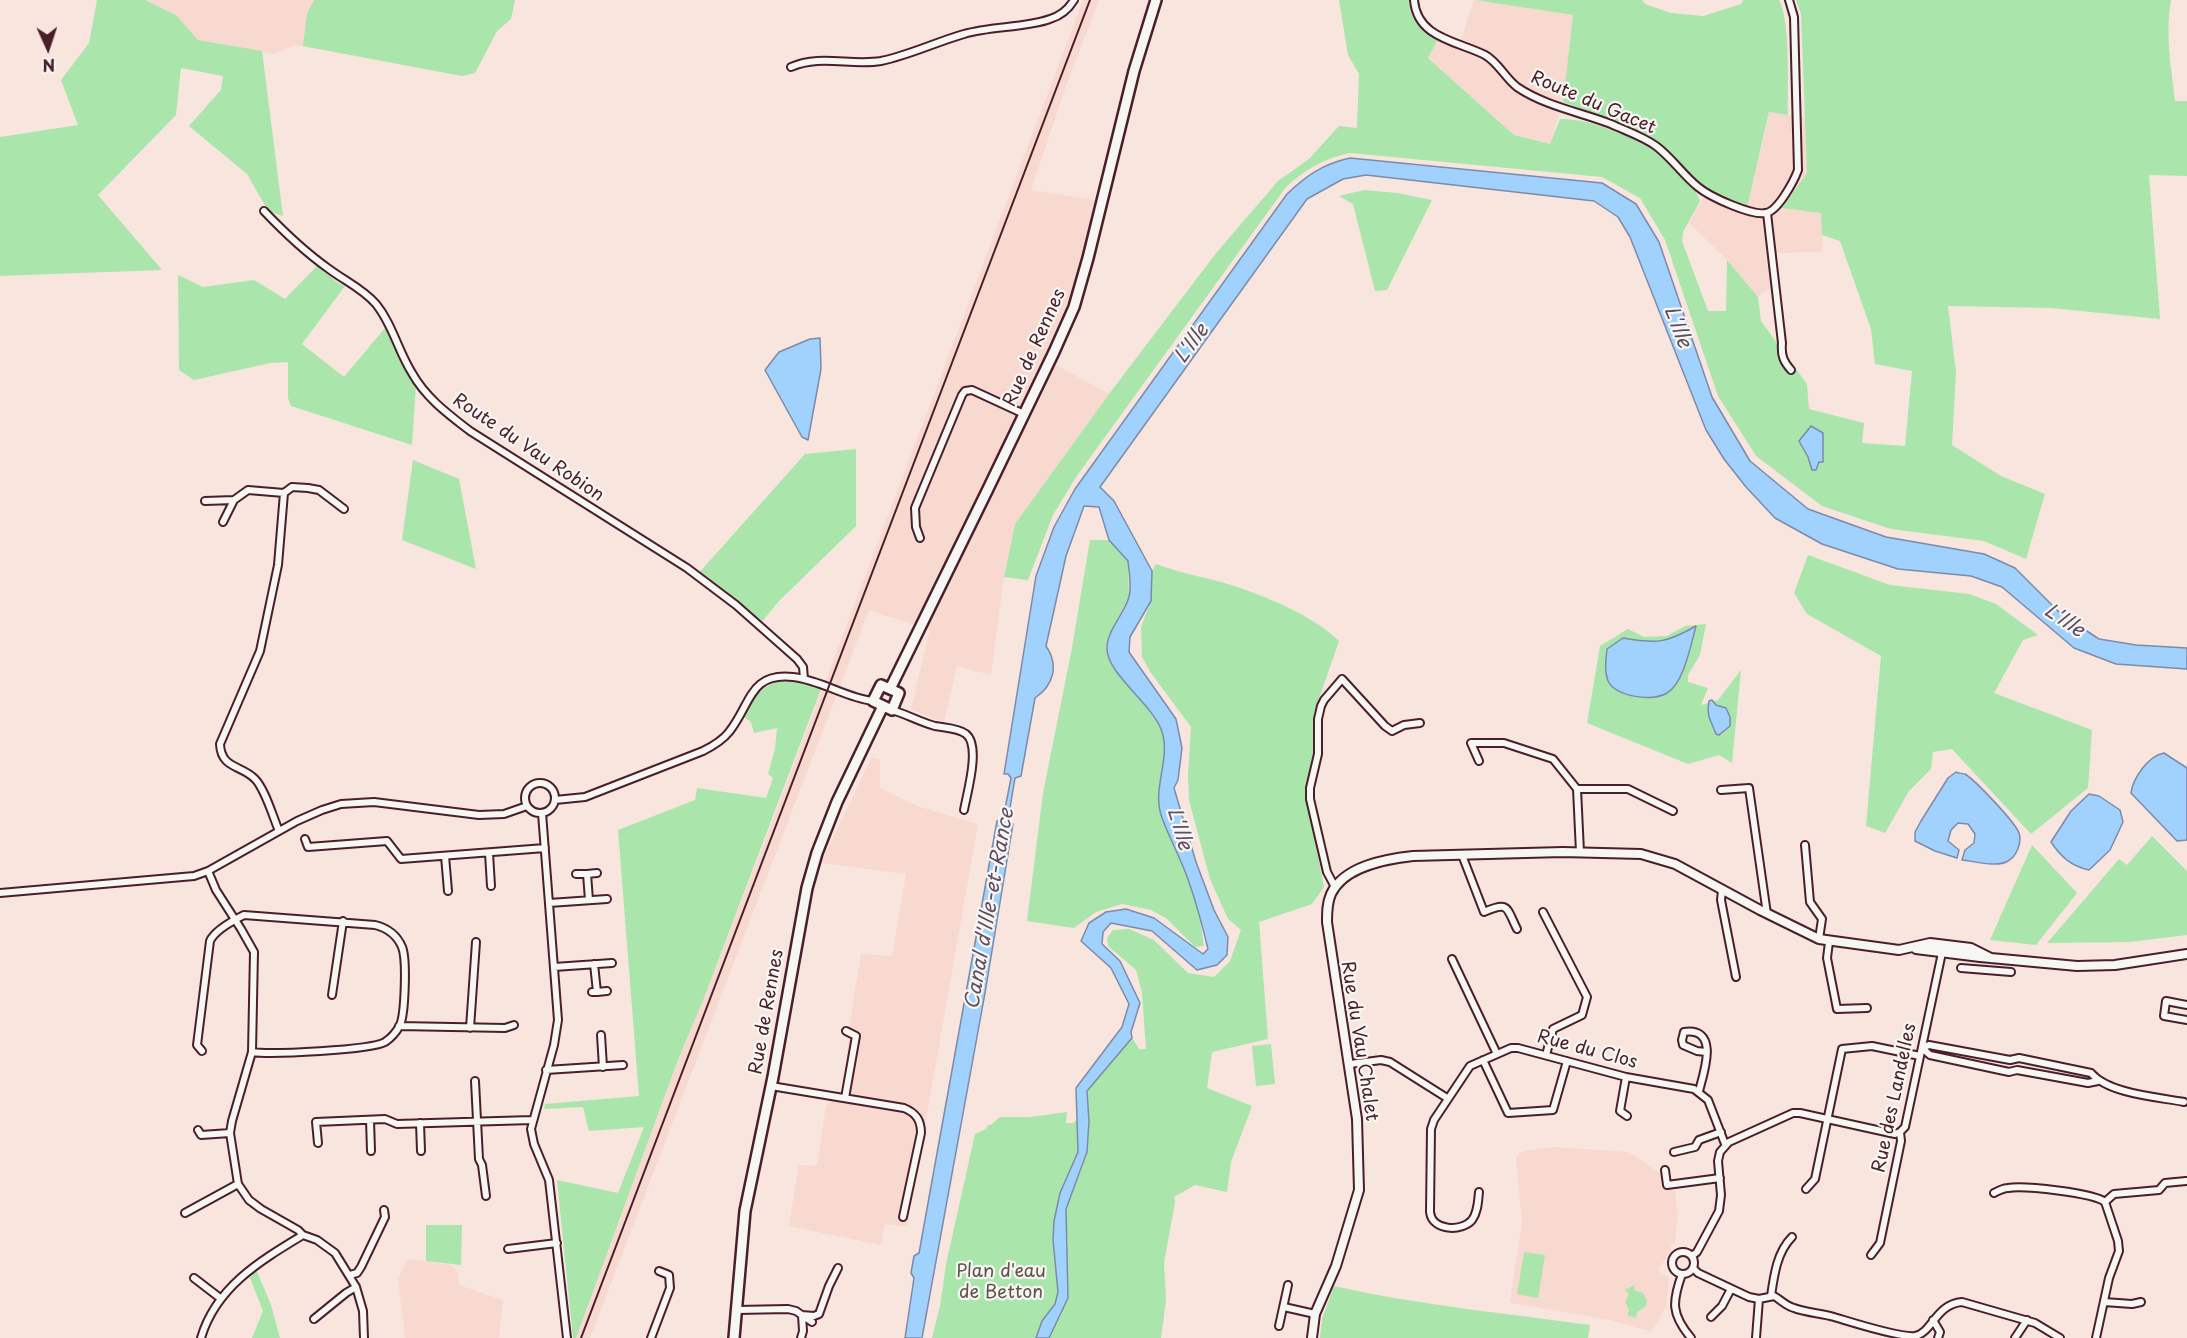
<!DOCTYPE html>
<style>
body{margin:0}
#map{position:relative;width:2187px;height:1338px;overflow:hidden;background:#f7e5de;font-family:"Playpen Sans",sans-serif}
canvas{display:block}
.north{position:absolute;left:18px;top:18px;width:60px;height:60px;-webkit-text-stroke:4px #f6f6f2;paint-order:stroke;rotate:177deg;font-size:16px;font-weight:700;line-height:24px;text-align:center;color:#4a1f2b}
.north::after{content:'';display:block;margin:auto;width:21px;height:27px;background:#4a1f2b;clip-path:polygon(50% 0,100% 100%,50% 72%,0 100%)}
</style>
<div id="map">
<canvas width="2187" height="1338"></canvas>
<div class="north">N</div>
</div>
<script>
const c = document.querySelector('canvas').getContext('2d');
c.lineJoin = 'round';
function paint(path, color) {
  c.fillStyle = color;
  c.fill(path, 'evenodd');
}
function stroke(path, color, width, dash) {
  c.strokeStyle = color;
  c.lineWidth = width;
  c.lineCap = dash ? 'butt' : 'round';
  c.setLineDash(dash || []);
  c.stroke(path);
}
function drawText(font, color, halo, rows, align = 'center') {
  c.font = font + ' "Playpen Sans",sans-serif';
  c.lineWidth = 4.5;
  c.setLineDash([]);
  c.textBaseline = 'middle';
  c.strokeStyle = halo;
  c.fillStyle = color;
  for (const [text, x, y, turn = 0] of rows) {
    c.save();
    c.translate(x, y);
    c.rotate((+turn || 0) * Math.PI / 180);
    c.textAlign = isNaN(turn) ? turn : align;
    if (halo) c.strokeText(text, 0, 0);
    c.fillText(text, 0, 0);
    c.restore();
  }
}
const built = new Path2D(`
 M145,0h370l-4,19 -14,12 -22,42 -13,3 -166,-31 -23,9 -75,-14 -22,-25z
 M1083,0h16l-34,89 -34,101 64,10 -21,88 -30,70 65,36 -94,130 -11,53 -13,98 -34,-9 -13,56 -33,-13 19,-79 -61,-20 -279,728h-14l103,-281 25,-59 53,-136z
 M1474,0l99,15 -10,87 -13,42 -36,-9 -86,-78 13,-25 20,8z
 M1769,112l36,6 2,55 -25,34 39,6 2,39 -50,1 4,30 -19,14 -31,-37 -38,-37 19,-33 33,15 21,-57z
 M872,757l8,2v29l37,18 61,18 -71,403 -22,-3 -4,21 -92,-19 10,-61 18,1 9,-60 17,-17 8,-74 10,-61 31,2 14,-82 -85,-11z
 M1553,1147l76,5 32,22v9l7,6 7,2 3,23 -3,28 -4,2v7l-13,19 11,8 -3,29 -15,25 -41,-12 -99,-17 -1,-2 12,-79 -6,-64 3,-5 5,-2z
 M408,1259l43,6 7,8 1,12 44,15 -4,38h-94l-7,-60z`);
const green = new Path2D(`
 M97,0h48l31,15 22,25 64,11 21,165 -12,-4 -4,-3 -20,-35 -58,-48 32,-36 2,-14 -42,-8 -5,47 -78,80 64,75 -162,6v-139l78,-12 -17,-45 28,-37z
 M314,0h201l-4,19 -14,12 -22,42 -13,3 -159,-30 4,-32z
 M1339,0h70c0,21 13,27 30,37l-11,21 86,77 36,9 10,-25c43,-1 126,38 140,82l-17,31 -1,9 26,70h18l1,-51 31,37 3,24 46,63 2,25 55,14 -2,20 43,3 7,-75 -37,-7 -4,-35 -31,-88 -18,-6 -1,-22 -39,-5 25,-35 -6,-159 -5,-14h375c-6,33 0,68 4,101h12v75l-38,-1 11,144 -109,-11 -103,-2 8,66 -4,73 49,31 44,18 -19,65 -42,-18 -93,-12 -69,-23 -66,-50 -38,-60 -53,-156 -25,-42 -38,-21 -252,-24c-26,5 -45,17 -64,34l-210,290 -23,38 -25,65 -24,-3 11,-53 94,-130 108,-142 61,-71 31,-22 30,-33 18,2 2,-54 -11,-19z
 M1475,0h167l3,4 26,9 32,3 38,-12 2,-4h36c12,22 8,88 9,115l-19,-3 -22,95 -39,-17 -60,-55 -85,-33 10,-87z
 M1364,190l33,3 35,7 -45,90 -12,1 -22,-87 -14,-8z
 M317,266l21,17 7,3 -43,58 42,33 41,-49 31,57 -4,60 -121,-39 -3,-8v-36l-18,1 -76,17 -15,-10 -1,-95 25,12 51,-7 31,19z
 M856,449v77l-77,75 -19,23 -62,-50 107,-120z
 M413,460l46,19 17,90 -74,-29z
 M1090,540h19l19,21 1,36 -14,26 -9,25 17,30 33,40 7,15 2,22 -6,38 2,21 26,62 13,43 4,27 -9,1 -29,-29 -15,-8 -29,-6 -26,8 -22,16 -47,-7 16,-128 29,-145z
 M1808,555l82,30 79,9 27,10 42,31 -15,5 -29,53 98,37 -4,58 -57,46 -79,-85 -19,3 -2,17 -22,22 -24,42 -19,-7 15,-170 -74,-42 -13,-21z
 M1156,564c29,11 61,15 90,26 30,11 70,28 93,51l-25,72v51l-9,26 19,97 -12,17 -53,18 9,117 -56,13 -5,36 45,18 -21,56 -4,30 -32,-7 -21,12 1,5 -11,61 2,37 -5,38h-112l2,-7 11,-18 6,-73c-12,-32 14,-59 19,-89 3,-20 1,-40 0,-60l45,-53 7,11h7l-4,-56 -6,-23 -28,-24 -1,-8 6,-8 16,-1 25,11 34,33 26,4 16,-16 11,-31 -13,-11 -18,-40 -21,-79 -1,-24 3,-49 -40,-54 -9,-16 -1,-30 10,-26 1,-30z
 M1706,624l-6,31 -12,20v7l20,6 -7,17 17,-5 23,-30 -9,93 -13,-8 -31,9 -101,-41 13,-77 28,-17 16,8 23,-1 18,-10z
 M776,681l29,2 16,6 -117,309 -25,59 -103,281h-3l-16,-158 61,13 26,-66 -55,4 -6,-24 -39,2 1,-5 94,-8 -21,-266 77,-30 2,-12 69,10 7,-20 -5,-4 7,-25 2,-21 -23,5 -3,-11 -7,-5c8,-17 15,-27 32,-36z
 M2152,836l35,35v64l-58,7 -82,1 72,-84 8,6z
 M2032,845l45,48 -41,52 -46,-5z
 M1271,1044l4,40 -19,2 -4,-40z
 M1067,1112l-1,11h7l5,-4v33l-18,41 -6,28 -1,19 5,51 -3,13 -13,17 -6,17h-104l8,-32 6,-42 29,-130 11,-5 2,-4h3l9,-8h30z
 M426,1225h36l-1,40 -35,-4z
 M1524,1252l21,3 -7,43 -21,-4z
 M256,1269l15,36 9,33h-28l11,-27 -13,-33z
 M1634,1285l1,6 7,1 5,8 -1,6 -9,6 -1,6 -9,-3 2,-5 -4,-8 4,-8 -4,-4z
 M1334,1286c84,19 170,27 256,39l-2,13h-268l2,-19z`);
const water = new Path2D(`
 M1350,158l252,25 34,21 23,38 53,155 38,64 58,48 78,28 98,17 31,14 46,46 38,25 37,6 51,3v21l-71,-5 -42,-16 -72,-61 -31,-11 -73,-7 -76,-25 -47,-26 -29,-31 -22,-28 -18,-29 -76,-193 -12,-20 -24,-16 -228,-26 -23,4 -36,20 -207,288 14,14 38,70 -1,30 -21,36 -1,15 47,67 6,29 -4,32 -4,8 22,74 18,48 14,27 -1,18 -10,10 -20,5 -45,-39 -41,-8 -8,9 -1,12 18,17 20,42 -9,29 1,6 -45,53 2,30 -2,31 -21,57 2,89 -19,40h-13l6,-17 13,-17 3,-12 -5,-52 1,-19 6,-28 18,-41 -2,-64 46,-61 7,-23 -18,-36 -30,-27 8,-18 17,-11 20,-3 28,9 49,36 5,-5c-6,-25 -13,-51 -22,-75 -7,-19 -19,-41 -25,-59 -9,-28 11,-58 0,-86 -10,-26 -56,-57 -54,-82 1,-18 17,-33 22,-50 3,-10 0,-25 -1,-36l-19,-21 -10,-33 -15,-1 -18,50 -20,90c13,19 8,39 -11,52l-14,78 -6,2 -7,42 5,4 -28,169 -63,345h-17l9,-60 -3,-5 3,-17 5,-3 78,-432 6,-2 8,-41 -3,-4h-4l32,-198 18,-49 21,-38 212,-295c20,-19 36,-30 63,-36z
 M820,338l1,31 -13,71 -6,-3 -37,-67 14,-18 31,-13z
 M1811,426l12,7v29h-4l-3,8h-4l-4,-13 -9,-16z
 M1696,626c-5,18 -12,57 -29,67 -14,9 -51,4 -59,-12 -4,-11 -2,-21 -1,-32l16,-11c35,6 43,5 73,-12z
 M1712,700l4,5 10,3 4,9v9l-11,9 -3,-1 -7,-17 -1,-8 1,-8z
 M2164,753l23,15v72l-10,1 -46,-48c2,-15 17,-37 33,-40z
 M1956,772c1,1 8,2 9,2 10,6 50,48 54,59 3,9 -2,23 -11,28 -11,7 -34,0 -46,-1l3,-10 9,-7 1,-9 -7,-10 -10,-1 -7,7 -3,11 11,9 -2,8 -22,-7 -20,-10v-9l6,-11 27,-43z
 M2089,794l10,2 21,14 3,12 -13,28 -21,20c-18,-4 -28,-13 -38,-28l20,-31z`);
const minor = new Path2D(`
 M1414,0c3,38 43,41 71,55 13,7 20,23 32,32 28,19 63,25 94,37 15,7 31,12 45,22 16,12 27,29 42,41 12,10 54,29 68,26 12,-2 28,-32 32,-43l-4,-153 -5,-17
 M791,67c29,-13 60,-1 90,-6 29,-6 55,-19 83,-27 27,-8 61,-6 86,-15 10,-3 18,-9 24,-19
 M264,211c20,21 41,41 65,58 16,12 34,20 47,35 17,21 22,47 36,69 14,25 36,41 58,58l217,137 49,37 61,54 6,8 1,12
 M1767,213l15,130c-1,12 1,18 9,27
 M205,501l29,-1
 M223,522l11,-22 14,-10 36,3 8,-6 16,1 11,2 25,19
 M920,538l-4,-11 -1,-19 47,-113 3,-4 7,-1 52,24
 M892,710c14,4 28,12 43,16 10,2 23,2 31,8 15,12 1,59 -2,76
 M1479,761l-8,-18h33l49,16 24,30 3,63
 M525 798a15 15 0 1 1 30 0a15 15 0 1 1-30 0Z
 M1577,789h51l45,22
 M1721,790l28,-2 18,126
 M555,800l30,-3 118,-46c10,-5 19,-10 26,-19 22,-27 20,-60 64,-55 28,3 53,21 80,24
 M542,813l16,207 -4,25 -23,84 3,15 15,36 18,158
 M279,831c-6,-14 -14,-42 -24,-52 -13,-14 -34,-10 -35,-35l40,-93 18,-86 6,-72
 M305,839l3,8 79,-6 14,18 144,-11
 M1805,845l5,57 12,17 -3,20
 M489,853l2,33
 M1462,855l22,57c25,-11 22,-5 33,17
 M445,856l3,35
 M208,871l8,19 25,39 13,23 -2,100 -20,69 -2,12 8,51 11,16 12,9 37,21 5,5 14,5 18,13 21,34 7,24 1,27
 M576,874h11
 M1335,887l-8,-15 -17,-73v-11l8,-34v-35l3,-13 3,-6 18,-21 43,47 7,5 12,-6 16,-2
 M1722,890l-1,10 15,77
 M0,893l194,-17 14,-5 89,-50 25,-11 19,-6 33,-2 105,13 25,-1 23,-8
 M589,900l-2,-26 10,-1
 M549,903l58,-4
 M1543,912l44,85 -5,18 -29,14 -7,26
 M1829,942l-2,16 10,51 30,-1
 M1452,959l45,95
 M554,967l58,-4
 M1961,968l50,4
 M592,992h5l-3,-28
 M597,992l10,-1
 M332,995l11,-74
 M2187,1005l-21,-4 -2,15 23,4
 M399,1026l106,2 9,-3
 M470,1028l6,-86
 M601,1035l2,32
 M202,1051l-5,-6 13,-104c5,-11 24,-21 34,-26l131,10c12,3 22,10 27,22 5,12 3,67 -2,78 -3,6 -9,13 -15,17 -14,8 -115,13 -133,10
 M1483,1060l25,53 45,-3 14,-49
 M1350,1064l31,-4 9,2 57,36
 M546,1070l77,-5
 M1626,1077l-6,34 7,5
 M475,1081l4,78 3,6 4,31
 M2098,1081l-10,2 -71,-13 -8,2 -79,-17 -8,-7 7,-3 81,15 9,-2 72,15c18,21 67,24 93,29
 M771,1086l133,22c12,5 17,12 17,25l-18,84
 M1699,1091c5,-19 21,-64 -15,-59l-2,8 1,5 14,6 9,1
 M845,1098l11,-62 -10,-5
 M370,1120l1,31
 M420,1123l1,28
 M198,1130l3,5 29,-2
 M318,1143l-2,-21 69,-3 12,5 135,-4
 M1674,1152l21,-5 4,-7 22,-8
 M1665,1170l2,15 53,-7
 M1806,1189l9,-10 27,-130 30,-3 48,10
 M1479,1192c-1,9 -1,20 -7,28 -10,12 -40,11 -42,-8l1,-83 3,-9 36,-54 41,-18h7l108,29 68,12 14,11 17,44
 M1994,1193c4,-2 9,-5 14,-5 15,-3 86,5 97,14l13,39 1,10 -10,27 -13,60
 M2105,1202l9,-8 45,-4 6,-7 21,-2
 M185,1213l53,-29
 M508,1249l49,-6
 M1672 1263a11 11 0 1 1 22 0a11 11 0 1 1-22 0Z
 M1871,1255l9,-12 21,-102 -1,-9 5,-5 38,-179
 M1692,1256l5,-4 22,-41 2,-16 -3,-34 2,-9 9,-10 64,-29h7l95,21 5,-2
 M1693,1268l5,5 51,24 10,2 15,-3c7,4 12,10 20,12 13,5 27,5 40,9 17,5 66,21 81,19 17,-3 21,-32 47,-34l73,21 25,15
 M1682,1274c-10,28 -11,40 9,64
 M350,1275l7,-2 4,-6 24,-50 -1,-7
 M194,1278l26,20
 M1771,1296c3,-21 6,-44 21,-59
 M2104,1302l28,2 9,-2
 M1284,1307l31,7
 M737,1310l51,-1 8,2 16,11
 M1711,1317l11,-11 9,-17
 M314,1319l32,-26 10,-6
 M1933,1320l7,12 -2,6
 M1279,1326l9,-41
 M201,1338c15,-51 59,-77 102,-103
 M651,1338l19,-50 -1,-13 -10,-4
 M801,1338l2,-7 -1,-16 12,1 5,-2 10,-28 9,-18
 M1756,1338l3,-39
 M2015,1338l12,-18`);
const tertiary = new Path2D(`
 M1916,949l64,8 97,9 38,-1 72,-11
 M1312,1338l3,-24 21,-48 23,-76 -2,-71 -30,-197c0,-10 0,-19 4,-28 13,-28 55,-35 82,-38l150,-4 78,2 34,10 85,46 59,29 80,11 31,-7 41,5 20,10`);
const secondary = new Path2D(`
 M881,685l18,8 -7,17 -19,-9z
 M890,689l97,-198 67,-139 20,-45 14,-49 46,-187 22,-71
 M734,1338l11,-127 28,-134 34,-189 10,-35 20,-51 46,-96`);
const rail = new Path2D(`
 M581,1338l509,-1338`);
const streetNames = [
 ["Route du Gacet",1593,103,23],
 ["Rue de Rennes",1035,348,-66],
 ["Route du Vau Robion",528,448,34],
 ["Rue de Rennes",767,1012,-80],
 ["Rue du Vau Chalet",1359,1041,81],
 ["Rue du Clos",1587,1050,15],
 ["Rue des Landelles",1895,1098,-78]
];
const parkNames = [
 ["Plan d'eau",1001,1272],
 ["de Betton",1001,1293]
];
const waterNames = [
 ["L'Ille",1677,327,69],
 ["L'Ille",1192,344,-54],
 ["L'Ille",2064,621,34],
 ["L'Ille",1179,829,73],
 ["Canal d'Ille-et-Rance",990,909,-80]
];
paint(built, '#f7d9d0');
paint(green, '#aae6ab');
paint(water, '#a0d2fd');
stroke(water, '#7e8aa9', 1.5);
stroke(minor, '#4a1f2b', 10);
stroke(tertiary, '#4a1f2b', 12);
stroke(secondary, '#4a1f2b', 14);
stroke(minor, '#f6f6f2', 6);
stroke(tertiary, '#f6f6f2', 8);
stroke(secondary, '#f6f6f2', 9);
stroke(rail, '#4a1f2b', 2);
drawText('18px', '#4a1f2b', '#f6f6f2', streetNames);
drawText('18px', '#62514b', '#f6f6f2', parkNames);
drawText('italic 20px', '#604c60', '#f6f6f2', waterNames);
</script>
